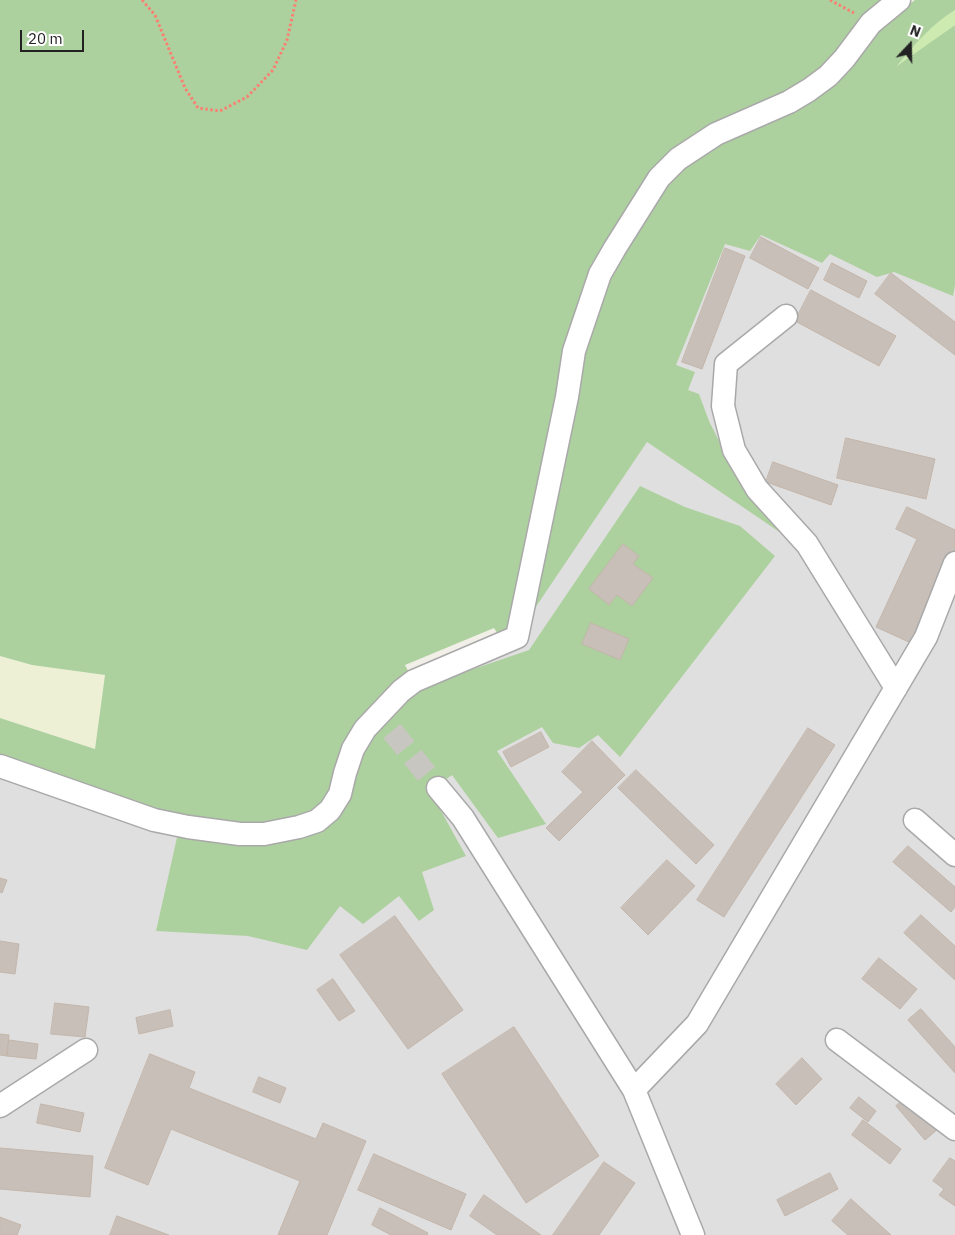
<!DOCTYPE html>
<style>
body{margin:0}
#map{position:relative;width:955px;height:1235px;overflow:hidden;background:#f2efe9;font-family:"IBM Plex Sans",sans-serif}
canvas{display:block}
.north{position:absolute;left:885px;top:20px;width:50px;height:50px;-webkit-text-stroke:4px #fff;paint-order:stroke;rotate:21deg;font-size:14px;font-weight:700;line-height:20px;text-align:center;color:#222}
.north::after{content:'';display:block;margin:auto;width:18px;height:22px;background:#222;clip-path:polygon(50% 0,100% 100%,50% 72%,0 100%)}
.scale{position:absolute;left:20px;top:30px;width:64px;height:22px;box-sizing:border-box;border:2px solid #222;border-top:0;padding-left:6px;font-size:15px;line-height:18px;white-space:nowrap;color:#222;-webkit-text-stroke:4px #fff;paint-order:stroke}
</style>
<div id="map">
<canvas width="955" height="1235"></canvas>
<div class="north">N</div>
<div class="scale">20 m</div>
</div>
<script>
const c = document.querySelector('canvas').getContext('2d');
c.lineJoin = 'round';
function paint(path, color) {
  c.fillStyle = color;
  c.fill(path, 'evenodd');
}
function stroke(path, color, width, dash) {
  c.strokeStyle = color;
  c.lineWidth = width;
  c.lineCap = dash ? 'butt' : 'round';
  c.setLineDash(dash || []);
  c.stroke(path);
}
const residential = new Path2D(`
 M730,212l225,19v1004h-955v-486l142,43 360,-159z`);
const farmland = new Path2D(`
 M0,656l32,9 73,10 -10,74 -95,-31z`);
const grass = new Path2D(`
 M955,10v15l-59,43c17,-23 34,-43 59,-58z`);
const forest = new Path2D(`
 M0,0h889l-66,66 -17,13 -33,20 -53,25 -114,120 -95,386 -12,6 -5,-8 -89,37 7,13 -96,133 -57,17 -68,-5 -191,-63v-42l95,31 10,-74 -73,-10 -32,-9z
 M915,0h40v10c-24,15 -40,34 -58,56l58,-41v260l-2,11 -59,-24 -17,5 -47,-23 -8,9 -61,-28 -11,16 -25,-7 -49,121 19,7 -7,18 11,4 10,27 16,32 60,76 -4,4 -134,-91 -114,169 48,-256 26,-76 63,-101 56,-44z
 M640,486l45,21 55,19 35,30 -155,201 -22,-22 -19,13 -26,-5 -11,-16 -45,24 49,73 -48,14 -46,-63 -22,16 36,65 -44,16 12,38 -15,11 -20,-25 -36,28 -23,-18 -33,44 -59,-14 -92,-5 22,-98 110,4 64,-64 17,-32 25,-32 30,-23 105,-36z`);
const building = new Path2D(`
 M761,237l58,31 -11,21 -58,-31z
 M725,248l20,8 -43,113 -20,-7z
 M832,263l35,18 -8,17 -35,-18z
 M891,273l64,49v33l-80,-61z
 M811,290l85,46 -17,30 -84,-45z
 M846,438l89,21 -9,40 -89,-21z
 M773,462l65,23 -7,20 -65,-23z
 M907,507l48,23v19l-44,94 -35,-16 41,-88 -21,-10z
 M623,544l16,12 -6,8 20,14 -21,28 -15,-11 -8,10 -20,-16z
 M591,623l38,16 -9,21 -38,-16z
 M808,728l27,17 -111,172 -27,-17z
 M541,732l8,15 -38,20 -8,-15z
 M592,741l33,34 -66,66 -13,-13 37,-36 -21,-20z
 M636,770l78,75 -18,19 -78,-76z
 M908,846l47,41v20l-4,5 -58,-50z
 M667,860l28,26 -47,49 -27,-27z
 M0,878l7,2 -5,13 -2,-1z
 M921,915l34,31v34l-51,-47z
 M395,916l68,94 -55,39 -68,-94z
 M0,941l19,3 -4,30 -15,-2z
 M879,958l38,31 -17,20 -38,-30z
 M333,979l22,32 -16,10 -22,-31z
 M55,1003l34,4 -4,30 -34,-3z
 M921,1009l34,38v26l-47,-53z
 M170,1010l3,16 -34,8 -3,-16z
 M514,1027l85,129 -73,47 -84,-129z
 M0,1034l9,1 -2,21 -7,-1z
 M9,1040l29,4 -2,15 -29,-3z
 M150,1054l45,18 -6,16 127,51 7,-16 43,18 -39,94h-49l22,-54 -129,-52 -23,56 -43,-17z
 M802,1058l20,21 -26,26 -20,-21z
 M259,1077l27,11 -6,15 -27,-11z
 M909,1095l29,34 -13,11 -29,-34z
 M859,1097l17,14 -8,11 -18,-14z
 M41,1104l43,9 -4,19 -43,-9z
 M863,1120l38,29 -11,15 -38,-29z
 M0,1148l93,8 -3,41 -90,-8z
 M374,1154l92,40 -15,36 -93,-40z
 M950,1158l5,3v45l-16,-11 5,-6 -11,-8z
 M604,1162l31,21 -36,52h-46z
 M830,1173l8,16 -53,27 -8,-16z
 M484,1195l57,40h-44l-27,-19z
 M851,1199l40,36h-43l-16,-14z
 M380,1208l48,25 -1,2h-36l-19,-10z
 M117,1216l52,19h-59z
 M0,1217l21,8 -4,10h-17z`);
const minorTunnel = new Path2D(`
 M392,731l46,57`);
const path = new Path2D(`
 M142,0l13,15 30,73 13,20 22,3 27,-14 26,-27 14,-30 9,-40
 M830,0l24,13`);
const minor = new Path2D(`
 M786,316l-60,48 -3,42 11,44 23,39 50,55 89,144
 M0,766l154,54 34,7 52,7h24l35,-7 18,-6 13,-11 10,-16 5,-21 8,-24 12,-20 36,-38 13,-10 103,-44 50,-240 7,-46 26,-77 15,-26 44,-70 19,-19 38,-25 73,-32 20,-12 19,-14 16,-17 27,-36 28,-23
 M438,788l25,30 171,272 59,145
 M915,820l40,35
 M837,1040l118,89
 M634,1090l63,-66 229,-387 29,-74
 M0,1106l86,-56`);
paint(residential, '#e0dfdf');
paint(farmland, '#eef0d5');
paint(grass, '#cdebb0');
paint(forest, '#add19e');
paint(building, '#c7bfb8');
stroke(building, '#c4b6ab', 1);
stroke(minorTunnel, '#c8c6c1', 22, [22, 11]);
stroke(minor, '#a9a9a9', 25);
stroke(path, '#fa8072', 3, [2.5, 2.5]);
stroke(minor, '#fff', 22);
</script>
